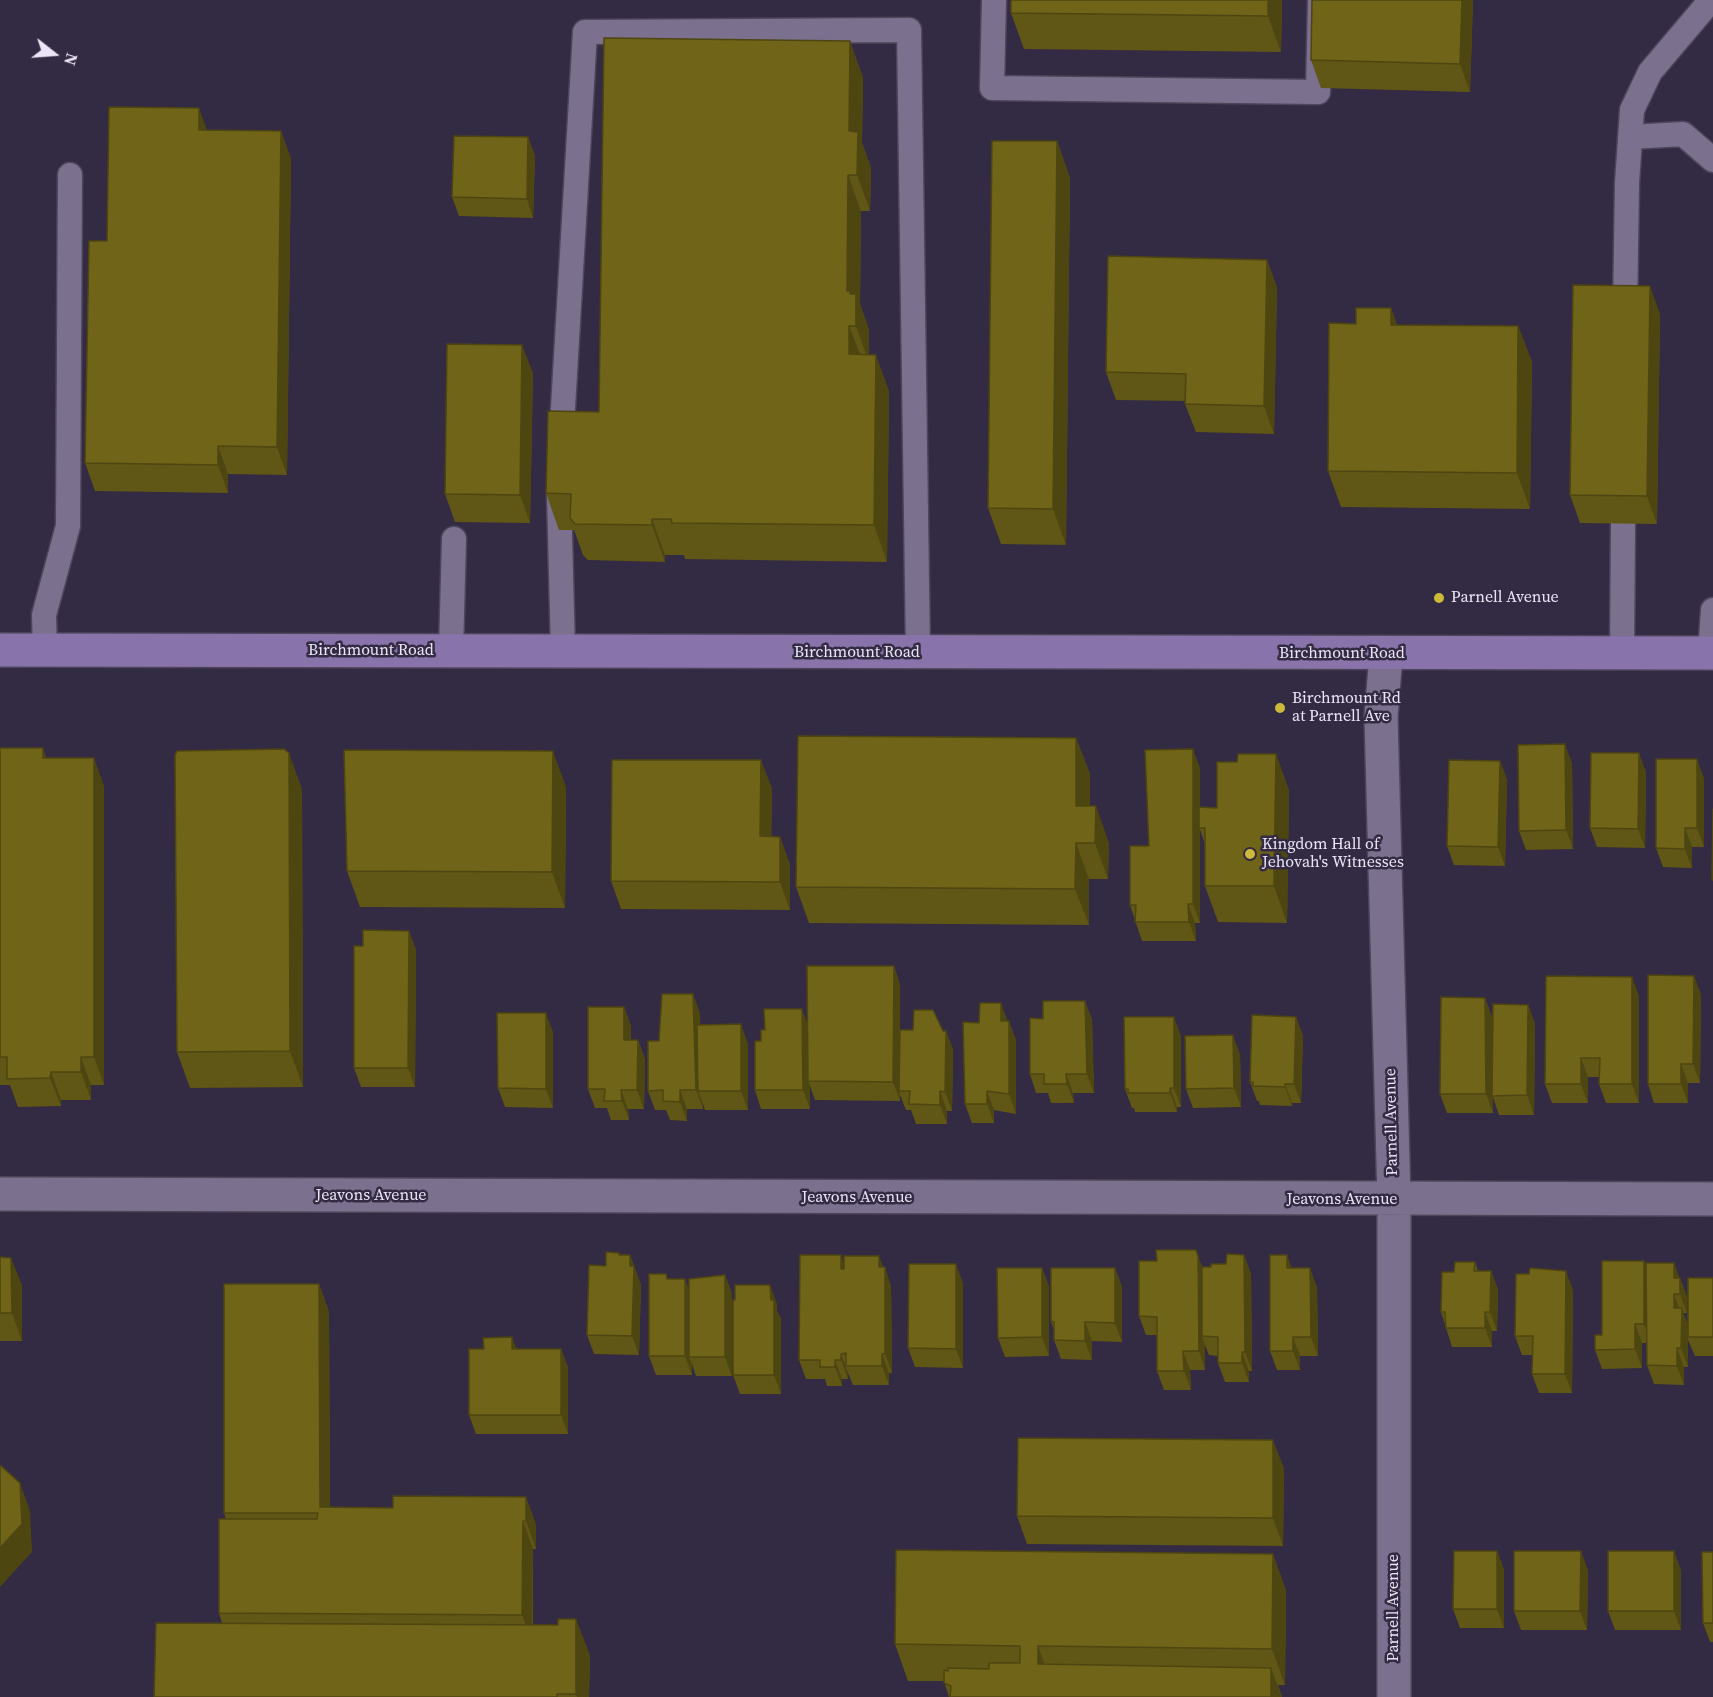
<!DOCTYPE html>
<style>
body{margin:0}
#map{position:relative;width:1713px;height:1697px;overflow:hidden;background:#332a43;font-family:"Source Serif 4",serif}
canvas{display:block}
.north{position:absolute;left:24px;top:24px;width:60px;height:60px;-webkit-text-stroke:4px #332a43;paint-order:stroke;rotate:107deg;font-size:16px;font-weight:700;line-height:24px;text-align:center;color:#ebe5f5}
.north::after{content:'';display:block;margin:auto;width:21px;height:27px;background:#ebe5f5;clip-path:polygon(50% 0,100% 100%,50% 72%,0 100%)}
</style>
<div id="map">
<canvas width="1713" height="1697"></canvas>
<div class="north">N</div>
</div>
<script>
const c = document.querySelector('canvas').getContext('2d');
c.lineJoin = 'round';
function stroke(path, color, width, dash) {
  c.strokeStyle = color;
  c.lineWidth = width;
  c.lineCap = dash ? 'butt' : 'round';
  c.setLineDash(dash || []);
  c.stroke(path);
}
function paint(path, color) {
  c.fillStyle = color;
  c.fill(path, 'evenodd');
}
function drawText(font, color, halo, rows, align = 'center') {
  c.font = font + ' "Source Serif 4",serif';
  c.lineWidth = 5;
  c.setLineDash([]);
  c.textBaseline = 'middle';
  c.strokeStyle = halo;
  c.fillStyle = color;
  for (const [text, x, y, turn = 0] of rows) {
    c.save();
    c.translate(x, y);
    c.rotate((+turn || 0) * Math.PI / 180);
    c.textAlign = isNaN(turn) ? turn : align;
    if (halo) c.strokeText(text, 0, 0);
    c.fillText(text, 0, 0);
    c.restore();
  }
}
const lane = new Path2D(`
 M994,0l-2,88 326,4 2,-92
 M1630,137l53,-3 30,26
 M1625,313l2,-130 5,-73 18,-38 61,-72
 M561,442l24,-410 324,-2 9,623
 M559,495l4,157
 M45,650l-1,-35 24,-89 2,-351
 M451,651l3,-112
 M1710,653l3,-43
 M1622,654l1,-131`);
const street = new Path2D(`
 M1386,655l-5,62 13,482v498
 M0,1194l1713,5`);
const secondary = new Path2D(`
 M0,650l1713,3`);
const wall = new Path2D(`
 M1282,0l-1,52 -257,-3 -13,-36z
 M1473,0l-3,92 -149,-4 -10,-28z
 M863,77l-1,66 9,25 -1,43h-9l-1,93 9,26v25l20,36 -2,171 -202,-3 -1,-4h-19v7l-77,-2 -5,-5 -9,-25h-15l-13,-37 53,-81z
 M207,130l74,1 10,28 -4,316 -59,-1v19l-133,-2 -10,-28 22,-222z
 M528,137l7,19 -2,62 -74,-2 -7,-19z
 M1057,141l13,37 -4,367 -65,-1 -13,-36z
 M1267,260l10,28 -3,146 -78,-2 -11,-28 1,-3 -70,-1 -10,-28z
 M1391,308l6,17 121,1 14,36 -2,147 -189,-2 -13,-36 28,-147z
 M1660,314l-3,210 -77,-1 -10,-28z
 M533,373l-3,150 -75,-1 -10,-28z
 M1076,738l14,36v32l19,37 -1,36h-19v46l-280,-2 -13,-36z
 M0,748l47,10 57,28v299h-13v15h-30v6l-43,1 -8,-22h-10z
 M1276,754l13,37 -2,132 -69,-1 -13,-36v-42l-5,-14v93h-5l1,18h-54l-12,-36 19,-59 51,-78v39l17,1 20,-46z
 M1500,761l7,19 -2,86 -51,-1 -7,-19z
 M1572,763l1,86 -47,1 -7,-19z
 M1646,772l-1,76 -48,-1 -7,-19z
 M1704,778v69h-12v21l-29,-1 -7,-19z
 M566,787l-1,121 -205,-1 -13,-36z
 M772,788l-1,49h9l10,28v45l-169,-1 -10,-28z
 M302,789l1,298 -113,1 -13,-36z
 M409,931l7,19 -1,137h-54l-7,-19 9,-122z
 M894,966l6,19v45l46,1 7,19 -1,61h-5v13h-31l-5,-14h-5l-6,-15v6l-85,-1 -5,-14v23h-49l-6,-19 6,-49 4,-11 43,-7z
 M1694,976l7,19 -1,88h-12v20h-34l-6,-19z
 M1639,996v107h-33l-7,-19 1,-7h-12v26h-36l-7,-19z
 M1485,998l7,19v48l36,-60 7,19 -1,91h-35l-6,-18v16h-46l-7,-19z
 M1085,1001l7,19 2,73h-21l1,10h-23l-3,-10h-12l-6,-19 13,-55z
 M624,1007l7,19v14h7l7,19 -1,50h-16l1,11h-18l-4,-12h-12l-7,-19z
 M700,1013v12l48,19v66h-43l-2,-6v5h-16v12l-17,-1 -4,-10h-11l-7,-19 11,-50z
 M1296,1017l7,19 -2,67h-9v3l-32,-1 -1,-4h-2l-7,-19z
 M1008,1021l8,19v74l-22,-4v13h-22l-7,-19 14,-81z
 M553,1032v76l-48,-1 -7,-19z
 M1181,1036v71h-4v5h-42l-1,-4h-2l-7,-19z
 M1240,1054l1,53 -48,1 -7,-19z
 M619,1253l1,2h10l11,30 -2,70 -45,-1 -7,-19 19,-69z
 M1244,1255l7,19 1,97h-3v11h-24l-7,-19v-7l-9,-1 -4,-10v25h-15l1,20h-27l-7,-19v-36h-11l-7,-19 64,-49h8l15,-3z
 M0,1257l22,28v56h-22z
 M1644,1261l2,6 34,11 7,19v16h-4l5,12 25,-47v78h-18l-7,-16v27h-4v18l-30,-1 -7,-19v-22h-5v25l-40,1 -7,-19 7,-15z
 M1475,1262l3,9h13l7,19 -1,41h-5v16h-40l-11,-35 13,-40z
 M844,1264l39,3 8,19 1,87h-3v12h-36l-5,-12v6h-6v7h-15l-2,-7h-19l-7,-19z
 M1042,1268l7,19v69l-44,1 -7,-19z
 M1115,1268l7,19v55l-30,-1v19l-31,-1 -7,-19v-9l-3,-10z
 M1292,1268l25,19 1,69h-18v14h-23l-7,-19z
 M725,1275l7,19v82h-36l-4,-12v11h-36l-7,-19 19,-77 21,10z
 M963,1283v85l-48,-1 -7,-19z
 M319,1284l10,28 1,195 63,1 133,-11 10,28v24h-3v76l57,30 -1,42h-435l68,-74 -3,-10 7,-94 -2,-6z
 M1573,1290l-1,103h-33l-7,-19v-19h-10l-7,-19z
 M777,1304v7l4,8v75h-41l-7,-19z
 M516,1349h45l7,19v66h-92l-7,-19z
 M1284,1468l-1,78 -256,-2 -10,-28z
 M1497,1551l7,19v58h-44l-7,-19z
 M1713,1552v90h-3l-7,-19z
 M1273,1554l13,37 -1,94h-7l4,12h-333l-5,-16h-36l-13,-37z
 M1588,1570l-1,60h-66l-7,-19z
 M1681,1570v60h-66l-7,-19z`);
const shadedWall = new Path2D(`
 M1268,0h14l-1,52 -13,-36z
 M1462,0h11l-3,92 -10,-28z
 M850,41l13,36 -1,66 9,25 -1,43 -13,-36 -8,-44z
 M199,108l10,28 -10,-6z
 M281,131l10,28 -4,316 -10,-28z
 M528,137l7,19 -2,62 -6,-19z
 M1057,141l13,37 -4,367 -13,-36z
 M848,175l13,36 -1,93 9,26v32l-13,-36 -9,-35z
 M1267,260l10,28 -3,146 -10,-28z
 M1650,286l10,28 -3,210 -10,-28z
 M1391,308l13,36 -13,-19z
 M849,326l14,36 -14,-8z
 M1518,326l14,36 -2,147 -13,-36z
 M522,345l11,28 -3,150 -10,-28z
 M876,355l13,36 -2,171 -13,-37z
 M218,446l10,28v19l-10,-28z
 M652,519l13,36v7l-13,-37z
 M1076,738l14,36v68l-14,-36z
 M1565,744l7,19 1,86 -7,-19z
 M43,748l10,28 -10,-18z
 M1193,749l7,19v155l-7,-19z
 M553,751l13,36 -1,121 -13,-36z
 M289,753l13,36 1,298 -13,-36z
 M1639,753l7,19 -1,76 -7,-19z
 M1276,754l13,37 -2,132 -13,-37z
 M94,758l10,28v299l-10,-28z
 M1697,759l7,19v69l-7,-19z
 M761,760l11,28 -1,76 -11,-28z
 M1500,761l7,19 -2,86 -7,-19z
 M1096,806l13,37 -1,36 -13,-36z
 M1685,828l7,19v21l-7,-19z
 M780,837l10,28v45l-10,-28z
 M1076,843l13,36v46l-14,-36z
 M1188,904l7,19 1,18 -7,-19z
 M409,931l7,19 -1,137 -7,-19z
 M894,966l6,19v106h-1l1,4v6l-7,-19z
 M1694,976l7,19 -1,88 -7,-19z
 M1632,977l7,19v107l-7,-19z
 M693,994l7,19 2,78h-4l5,13v5l-7,-19z
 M1485,998l7,19 1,96 -7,-19z
 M1085,1001l7,19 2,73 -7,-19z
 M1001,1003l7,19 -7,-1z
 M1528,1005l7,19 -1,91 -7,-20z
 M624,1007l7,19v33l-7,-19z
 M802,1009l7,19 -1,53 2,5v23l-7,-19z
 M546,1013l7,19v76l-7,-19z
 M1174,1017l7,19v71l-7,-19z
 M1296,1017l7,19 -2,67 -7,-19z
 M1009,1021l7,19v74l-7,-20z
 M741,1024l7,20v66l-7,-19z
 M946,1031l7,19 -1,61 -7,-19z
 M1233,1035l7,19 1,53 -7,-19z
 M638,1040l7,19 -1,50 -7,-19z
 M81,1057l10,28v15l-10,-28z
 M1581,1058l7,19v26l-7,-19z
 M1681,1064l7,19v20l-7,-19z
 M51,1072l10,28v6l-11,-28z
 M1066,1074l7,19 1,10 -7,-19z
 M1285,1084l7,19v3l-7,-19z
 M1170,1088l7,19v5l-7,-19z
 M621,1090l7,19 1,11 -7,-19z
 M680,1090l7,19v12l-7,-19z
 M940,1091l7,20v13l-7,-19z
 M987,1091l7,19v13l-7,-19z
 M1196,1250l7,19 -1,67 3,9v25l-6,-19z
 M630,1255l11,30 -2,70 -7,-19z
 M841,1255l7,19 -7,-5z
 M1244,1255l7,19 1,97 -7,-19z
 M1287,1255l7,19 -7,-6z
 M879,1256l6,16v-5l6,19 1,87 -7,-19z
 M11,1258l11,27v56l-10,-28z
 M1644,1261l7,19 -1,63 -6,-19z
 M1674,1263l13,34v16l-13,-35z
 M956,1264l7,19v85l-7,-19z
 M1042,1268l7,19v69l-7,-19z
 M1115,1268l7,19v55l-7,-19z
 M1310,1268l7,19 1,69 -7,-19z
 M1491,1271l7,19 -1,41 -7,-19z
 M1566,1271l7,19 -1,103 -7,-19z
 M725,1275l7,19v82l-7,-19z
 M685,1279l7,19 -3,59 3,7v11l-7,-19z
 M319,1284l10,28 1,223 -10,-28z
 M770,1285l7,19v7l4,8v75l-7,-19z
 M1674,1294l7,19 -7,-5z
 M1682,1308l6,19v40l-7,-19z
 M1485,1312l7,19v16l-7,-19z
 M1085,1322l7,19v19l-7,-19z
 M1635,1324l7,19v25l-7,-19z
 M512,1337l7,19 -7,-7z
 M1293,1337l7,19v14l-7,-19z
 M1677,1348l7,19v18l-7,-19z
 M561,1349l7,19v66l-7,-19z
 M1183,1351l7,19 1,20 -7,-19z
 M1242,1352l7,19v11l-7,-19z
 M841,1354l7,19v6l-7,-19z
 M882,1354l7,19v12l-7,-19z
 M835,1360l7,19v7l-7,-19z
 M1273,1440l11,28 -1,78 -10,-28z
 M20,1483l10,28 2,41 -32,35v-39z
 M526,1497l10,28v24l-10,-28z
 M523,1521l10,28 -1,94 -10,-28z
 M1497,1551l7,19v58l-7,-19z
 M1581,1551l7,19 -1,60 -7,-19z
 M1674,1551l7,19v60l-7,-19z
 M1273,1554l13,37 -1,94 -13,-36z
 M576,1619l14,36 -1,42h-12l-1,-3z
 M1038,1646l13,36 -13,-18z
 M1271,1668l11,29h-11z`);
const building = new Path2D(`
 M1011,0h257v16l-257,-3z
 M1312,0h150l-2,64 -149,-4z
 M604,38l246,3 -1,90 9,1 -1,43h-9l-1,116h3v3h6v32h-7v28l27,1 -2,170 -202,-2 -1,-4h-19v6l-77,-1 -5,-6 1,-24 -25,-1 2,-82 51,1z
 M109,107l90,1v22l82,1 -4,316 -59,-1v19l-133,-2 4,-222h18z
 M454,136l74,1 -1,62 -75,-2z
 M992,141h65l-4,368 -65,-1z
 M1108,256l159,4 -3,146 -79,-2 1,-30 -80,-2z
 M1573,285l77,1 -3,210 -77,-1z
 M1356,308h35v17l127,1 -1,147 -189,-2 1,-148 27,1z
 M447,344l75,1 -2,150 -75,-1z
 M798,736l278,2v68h20l-1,37h-19l-1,46 -279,-2z
 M1565,744l1,86 -47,1 -1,-86z
 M0,748h43v10h51v299h-13v15h-30l-1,6 -43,1v-22h-7z
 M284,749l5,4 1,298 -113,1 -2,-297 2,-4z
 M1193,749v155h-5l1,18h-54l1,-17h-6v-59h19l-4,-96z
 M344,750l209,1 -1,121 -205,-1z
 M1591,753h48l-1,76 -48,-1z
 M1238,754h38l-2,132h-69v-58h-6v-21l18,1v-46h20z
 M1656,759h41v69h-12v21l-29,-1z
 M612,760h149l-1,76 20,1v45l-169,-1z
 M1449,760l51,1 -2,86 -51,-1z
 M1713,809v71h-1z
 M363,930l46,1 -1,137h-54v-122h9z
 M807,966h87l-1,116 -85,-1z
 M1648,975l46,1 -1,88h-12v20h-33z
 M1546,976l86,1v107h-33l1,-26h-19v26h-36z
 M662,994h31l3,96h-16v12l-17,-1v-11l-15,1v-50h11z
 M1441,997l44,1 1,96h-46z
 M1043,1001h42l2,73h-21l1,10h-23v-10h-14v-56l13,1z
 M980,1003h21v18h8v73l-22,-3v13h-22l-2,-82 16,1z
 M1493,1004l35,1 -1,90 -35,1z
 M588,1007h36v33h14l-1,50h-16l1,11h-18l1,-12h-17z
 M764,1009h38l1,81h-48v-49h6v-11h4z
 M914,1010h19l10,21h3l-1,61 -5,-1v14l-31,-1 1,-13h-11l1,-61h13z
 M497,1013h49v76l-48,-1z
 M1252,1015l44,2 -2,67h-9v3l-32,-1v-4h-3z
 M1124,1017h50v71h-4v5h-42v-4h-3z
 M741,1024v67h-43l-1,-66z
 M1233,1035l1,53 -48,1 -1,-53z
 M1156,1250h40l2,6 1,95h-16l1,20h-27v-54l-18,-1v-55h18z
 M606,1252l13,1v2h11v11h4l-2,70 -45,-1 2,-70 17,1z
 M1227,1254l17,1 1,97h-3v11h-24v-26l-16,-1v-69h9v-3h15z
 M800,1255h41v14h3v-13h35v11h6v87h-3v12h-36v-13l-5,1v6h-6v7h-15v-7h-21z
 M1270,1255h17v13h23l1,69h-18v14h-23z
 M0,1257l11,1 1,55h-12z
 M1602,1261h42v63h-9v25l-40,1v-15h7z
 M1455,1262h20l-1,9h17l-1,41h-5v16h-39l-1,-16h-4l1,-40h12z
 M1646,1263h28v15h6v16h-6v14h8l-1,40h-4v18l-30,-1z
 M909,1264h47v85l-48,-1z
 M997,1268h45v69l-44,1z
 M1051,1268h64v55l-30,-1v19l-31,-1v-18l-3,-1z
 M1530,1268l36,3 -1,103h-33l1,-38h-18l1,-62h13z
 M649,1274h17l1,5h18v77h-36z
 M725,1275v82h-36v-78z
 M1688,1278h25v59h-25z
 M224,1284h95l1,223 73,1v-12l133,1v24h-3l-1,94 -303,-2v-94h98l1,-6h-94z
 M735,1285h35l1,15h3v75h-41v-75h2z
 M512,1337v12h49v66h-92v-66h15l-1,-11z
 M1018,1438l255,2v78l-256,-2z
 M0,1465l20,18 2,41 -22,24z
 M896,1550l377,4 -1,95 -234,-3v18l233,4v29h-321l1,-11 -7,-3v-13l4,1v-3l41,1v-6h31v-17l-125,-2z
 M1454,1551h43v58h-44z
 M1514,1551h67l-1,60h-66z
 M1608,1551h66v60h-66z
 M1702,1552h11v71h-10z
 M558,1619h18v75h-19v3h-403l2,-74 402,2z`);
const markers = [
 [1439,598,6,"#ceb938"],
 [1280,708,6,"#ceb938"],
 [1250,854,6,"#ceb938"]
];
const poiNames = [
 ["Parnell Avenue",1451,598],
 ["Birchmount Rd",1292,699],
 ["at Parnell Ave",1292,717],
 ["Kingdom Hall of",1262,845],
 ["Jehovah's Witnesses",1262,863]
];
const streetNames = [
 ["Birchmount Road",371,651],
 ["Birchmount Road",857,653],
 ["Birchmount Road",1342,654],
 ["Parnell Avenue",1392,1122,-91],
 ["Jeavons Avenue",371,1196],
 ["Jeavons Avenue",857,1198],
 ["Jeavons Avenue",1342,1200],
 ["Parnell Avenue",1394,1608,-90]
];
stroke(lane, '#4d455a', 27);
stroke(street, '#4d455a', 36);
stroke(secondary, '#4d455a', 36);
stroke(lane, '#7b718e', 24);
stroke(street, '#7b718e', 33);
stroke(secondary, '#8873aa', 33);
paint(wall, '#605615');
paint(shadedWall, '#4e4611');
paint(building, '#706418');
stroke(building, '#4e4611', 1.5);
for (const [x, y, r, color] of markers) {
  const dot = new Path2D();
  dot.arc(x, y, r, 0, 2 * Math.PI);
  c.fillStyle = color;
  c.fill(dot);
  stroke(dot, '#332a43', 2);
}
drawText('16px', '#ebe5f5', '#332a43', poiNames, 'left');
drawText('16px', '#ebe5f5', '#332a43', streetNames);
</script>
